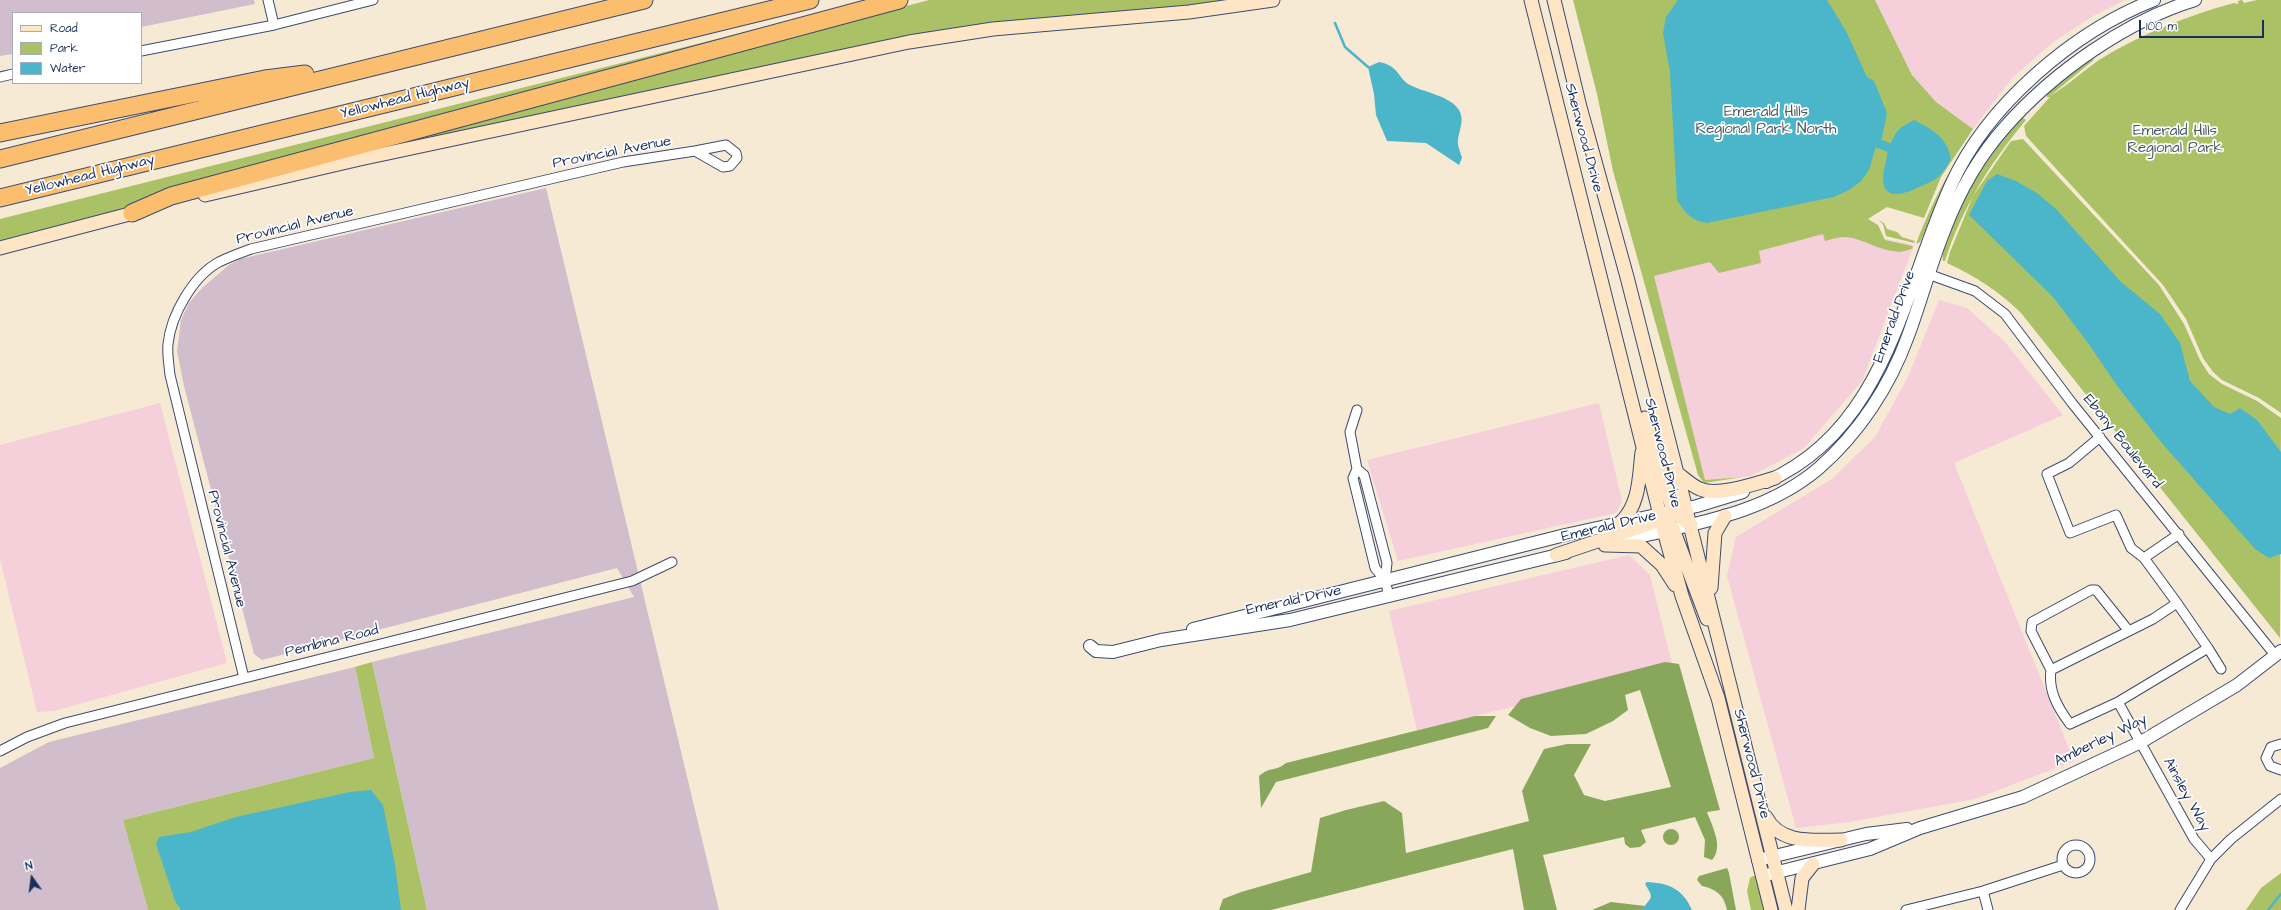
<!DOCTYPE html>
<style>
body{margin:0}
#map{position:relative;width:2281px;height:910px;overflow:hidden;background:#f6ead5;font-family:"Architects Daughter",sans-serif}
canvas{display:block}
.legend{position:absolute;left:12px;top:12px;width:130px;height:72px;box-sizing:border-box;background:#fff;border:1px solid #a4acbf;margin:0;padding:5px 7px;list-style:none;font-size:12px;color:#1b2f5e}
.legend li{display:flex;align-items:center;gap:8px;height:20px}
.legend b{width:20px;border:1px solid #a4acbf}
.north{position:absolute;left:12px;top:858px;width:40px;height:40px;-webkit-text-stroke:3px #fff;paint-order:stroke;rotate:346deg;font-size:11px;font-weight:700;line-height:16px;text-align:center;color:#1b2f5e}
.north::after{content:'';display:block;margin:auto;width:14px;height:18px;background:#1b2f5e;clip-path:polygon(50% 0,100% 100%,50% 72%,0 100%)}
.scale{position:absolute;left:2139px;top:20px;width:125px;height:18px;box-sizing:border-box;border:2px solid #1b2f5e;border-top:0;padding-left:5px;font-size:12px;line-height:14px;white-space:nowrap;color:#1b2f5e;-webkit-text-stroke:3px #fff;paint-order:stroke}
</style>
<div id="map">
<canvas width="2281" height="910"></canvas>
<ul class="legend">
<li><b style="height:5px;background:#fde5c5"></b>Road</li>
<li><b style="height:11px;background:#abc166"></b>Park</li>
<li><b style="height:11px;background:#4bb6c9"></b>Water</li>
</ul>
<div class="north">N</div>
<div class="scale">100 m</div>
</div>
<script>
const c = document.querySelector('canvas').getContext('2d');
c.lineJoin = 'round';
function paint(path, color) {
  c.fillStyle = color;
  c.fill(path, 'evenodd');
}
function stroke(path, color, width, dash) {
  c.strokeStyle = color;
  c.lineWidth = width;
  c.lineCap = dash ? 'butt' : 'round';
  c.setLineDash(dash || []);
  c.stroke(path);
}
function drawText(font, color, halo, rows, align = 'center') {
  c.font = font + ' "Architects Daughter",sans-serif';
  c.lineWidth = 3.5;
  c.setLineDash([]);
  c.textBaseline = 'middle';
  c.strokeStyle = halo;
  c.fillStyle = color;
  for (const [text, x, y, turn = 0] of rows) {
    c.save();
    c.translate(x, y);
    c.rotate((+turn || 0) * Math.PI / 180);
    c.textAlign = isNaN(turn) ? turn : align;
    if (halo) c.strokeText(text, 0, 0);
    c.fillText(text, 0, 0);
    c.restore();
  }
}
const built = new Path2D(`
 M1875,0h250l-32,16 -41,27 -40,35 -39,51 -37,-27 -24,-27z
 M1830,227l84,18 -52,136 -58,67 -53,28 -46,4 -51,-204 165,-42z
 M1939,300l28,8 38,34 58,73 -109,48 120,298 -99,38 -125,23 -54,6 -69,-252 9,-39 96,-58 43,-42 33,-60z
 M160,403l67,260 -173,48 -17,1 -37,-153v-114z
 M1599,403l23,98 -6,12 -218,48 -31,-101z
 M1629,555l21,20 23,93 -256,62 -28,-119z`);
const industrial = new Path2D(`
 M0,0h254l1,4 -114,23v-14h-128v41l-13,2z
 M546,188l173,722h-292l-55,-248 262,-65 -17,-29 -355,92 -8,-6 -70,-268 -7,-35 4,-31 8,-17 13,-15 27,-23 11,-6z
 M355,667l19,91 -251,62 25,90h-148v-142l49,-26z`);
const green = new Path2D(`
 M929,0h301l-94,11 -416,65 -364,77z
 M1573,0h302l37,75 24,27 37,27 -32,48 -17,41 -37,-11 -19,12 10,6 7,15 27,6 1,2c-22,12 -45,-9 -67,-11 -7,0 -14,2 -21,4l-2,-7 -64,17 2,12 -42,10 -9,-11 -56,14 51,204 38,-3 -39,6 -6,-8 -85,-304 -16,-77z
 M2242,0l2,3 13,-3h24v413l-22,-15 -37,-18 -9,-8 -10,-14 -17,-39 -23,-34 -137,-149 -2,-10 26,-29h-3v-5l37,-29 11,-4 -45,37c17,-10 32,-24 49,-36 42,-26 87,-44 135,-57l4,1v-3z
 M840,8l-719,202 -121,32v-23z
 M2006,94l-56,81 -30,67 -4,2c21,-56 50,-105 90,-150z
 M2023,118l3,2c-36,43 -64,88 -81,141h-2c-4,-29 56,-127 80,-143z
 M2023,139l136,146 25,39 16,36 9,14 13,10 35,17 24,17 -1,220 -259,-325c-22,-22 -46,-37 -74,-50l3,-11 23,-56 38,-55z
 M1878,220l6,3 3,6 10,3 5,5 13,4 -1,2 -28,-7 -3,-12z
 M372,662l55,248h-279l-25,-90 251,-62 -19,-91z
 M2281,873v37h-35l15,-22z
 M1753,876h3l10,34h-15l-4,-19 3,-13z`);
const forest = new Path2D(`
 M1665,662l14,2 41,146 -13,2c5,14 17,35 5,48l-8,-3 1,-17 -10,-23 -54,13 5,12 -6,5 -10,1 -5,-4 -1,-7 -81,18 14,55h-33l-11,-61 -242,61h-52l4,-11 18,-7 70,-20 9,-54 26,-8 38,-9 18,12 4,40 123,-32 -7,-30 22,-42 23,-5h24l-17,31 10,20 21,6 66,-14 -31,-97 -15,5 3,15 -15,11 -27,13 -35,2 -21,-8 -22,-13 13,-16z
 M1475,716h21l-8,12 -212,54 -15,26 -2,-32c12,-10 16,-4 27,-13z
 M1663 837a8 8 0 1 1 16 0a8 8 0 1 1-16 0Z
 M1727,868l2,5 7,37h-9c-3,-15 -11,-21 -25,-24l-5,-6 2,-4z
 M1611,902l34,4 -3,4h-67h17z`);
const water = new Path2D(`
 M1678,0h149l19,31 21,46 7,4 13,32 -5,25 -6,8 -7,24 -8,11 -12,9 -15,7 -127,26c-15,-2 -22,-10 -30,-23l-7,-128 -7,-39 3,-16z
 M1379,62c21,4 18,16 31,23 13,7 41,11 49,25 6,10 0,20 -1,30 -1,6 3,13 4,18l-3,7 -33,-22 -39,-2 -11,-26 -2,-21 -6,-27z
 M1914,120c19,10 33,17 37,39 -11,20 -14,20 -34,29 -30,14 -39,3 -31,-27 1,-8 4,-19 9,-26 4,-8 12,-11 19,-15z
 M1997,174l19,7 21,12 20,17 64,72 39,32 20,29 10,38 24,26 16,7 10,-6 17,12 24,32v102l-12,4 -14,-9 -94,-107 -43,-55 -30,-44 -35,-46 -84,-82 18,-34z
 M371,790l12,15 12,60 6,45h-220l-6,-9 -19,-57 3,-7 32,-5 45,-15 114,-25z
 M1647,882c22,1 36,7 45,28h-50c9,-14 13,-10 3,-26z`);
const stream = new Path2D(`
 M1335,23l10,24 23,20
 M2268,910l13,-16`);
const canal = new Path2D(`
 M1877,143l13,5`);
const minor = new Path2D(`
 M268,0l6,25
 M141,51l133,-26 99,-25
 M0,77l13,-3
 M726,145l10,8 1,5 -7,8 -7,1 -28,-16z
 M1928,274l47,17 30,23 67,89 203,252
 M1357,410l-7,22 7,37 -4,9 22,90 10,12
 M2100,437l-31,26 -22,11 23,59 46,-18 15,33 13,10
 M1357,469l7,6 23,88 -2,17 4,16
 M2177,603l-33,-45 35,-24
 M2208,648l13,21
 M2051,670l-20,-39 1,-9 59,-32h5l32,40
 M244,678l-74,-303c-1,-10 -3,-21 -2,-31 3,-29 25,-68 51,-82 10,-5 21,-9 32,-13l372,-87 72,-11
 M2118,702l90,-54 -31,-45 -24,16 -102,51c-3,21 7,38 19,54l48,-22 76,137 17,20 -31,51
 M2281,744l-10,3 -5,11 4,8 11,4
 M0,751l27,-14 38,-14 567,-142 40,-19
 M2062 859a14 14 0 1 1 28 0a14 14 0 1 1-28 0Z
 M2211,859l20,-20 50,-40
 M1983,891l5,19
 M1906,910l77,-19 80,-26`);
const tertiary = new Path2D(`
 M1766,482c121,-53 136,-189 185,-297 36,-80 122,-153 203,-185
 M1613,543c70,-18 149,-26 206,-75 40,-35 71,-82 89,-132 13,-35 22,-70 36,-105 14,-37 35,-75 62,-105 48,-54 120,-105 189,-126
 M1193,629l372,-94 132,-29 46,-14
 M1090,646l6,5 17,1 48,-12 129,-20 276,-67
 M1758,860l108,-26 41,-5
 M1762,876l108,-27 50,-21 103,-31 118,-55 96,-57 44,-34`);
const secondary = new Path2D(`
 M1531,0l133,531 18,65 36,102 53,212
 M1554,0l26,107 47,170 50,196 109,437
 M205,195l155,-36 549,-117 84,-13 196,-17 84,-12
 M0,248l141,-37
 M1645,418l28,93 18,14
 M1677,473c7,5 15,13 23,16 18,8 57,-6 75,-11
 M1665,518l8,11 34,90
 M1620,523c20,-18 19,-46 22,-71
 M1605,545l36,1 21,19 13,20
 M1556,555l113,-38
 M1711,588l4,-55 10,-17
 M1766,817c14,28 49,23 75,23
 M1798,910l4,-32 11,-14`);
const motorway = new Path2D(`
 M0,133l265,-54 40,-5
 M0,159l644,-159
 M0,198l810,-198
 M132,213l39,-17 728,-196`);
const streetNames = [
 ["Yellowhead Highway",405,99,-14],
 ["Sherwood Drive",1583,138,75],
 ["Provincial Avenue",612,153,-11],
 ["Yellowhead Highway",90,176,-14],
 ["Provincial Avenue",295,226,-14],
 ["Emerald Drive",1895,317,-70],
 ["Ebony Boulevard",2122,442,51],
 ["Sherwood Drive",1662,453,76],
 ["Emerald Drive",1609,527,-13],
 ["Provincial Avenue",226,549,76],
 ["Emerald Drive",1294,601,-12],
 ["Pembina Road",332,642,-14],
 ["Amberley Way",2101,741,-26],
 ["Sherwood Drive",1751,764,76],
 ["Ainsley Way",2186,795,61]
];
const parkNames = [
 ["Emerald Hills",1766,113],
 ["Regional Park North",1766,130],
 ["Emerald Hills",2175,132],
 ["Regional Park",2175,149]
];
paint(built, '#f5cfda');
paint(industrial, '#d1bdcb');
paint(green, '#abc166');
paint(forest, '#88a75b');
paint(water, '#4bb6c9');
stroke(stream, '#4bb6c9', 2.5);
stroke(canal, '#4bb6c9', 9);
stroke(minor, '#3c4b70', 11);
stroke(tertiary, '#3c4b70', 14);
stroke(secondary, '#3c4b70', 15);
stroke(motorway, '#3c4b70', 19);
stroke(minor, '#fff', 9);
stroke(tertiary, '#fff', 12);
stroke(secondary, '#fde5c5', 13);
stroke(motorway, '#fbbe6e', 17);
drawText('15px', '#1b2f5e', '#fff', streetNames);
drawText('15px', '#465b60', '#fff', parkNames);
</script>
